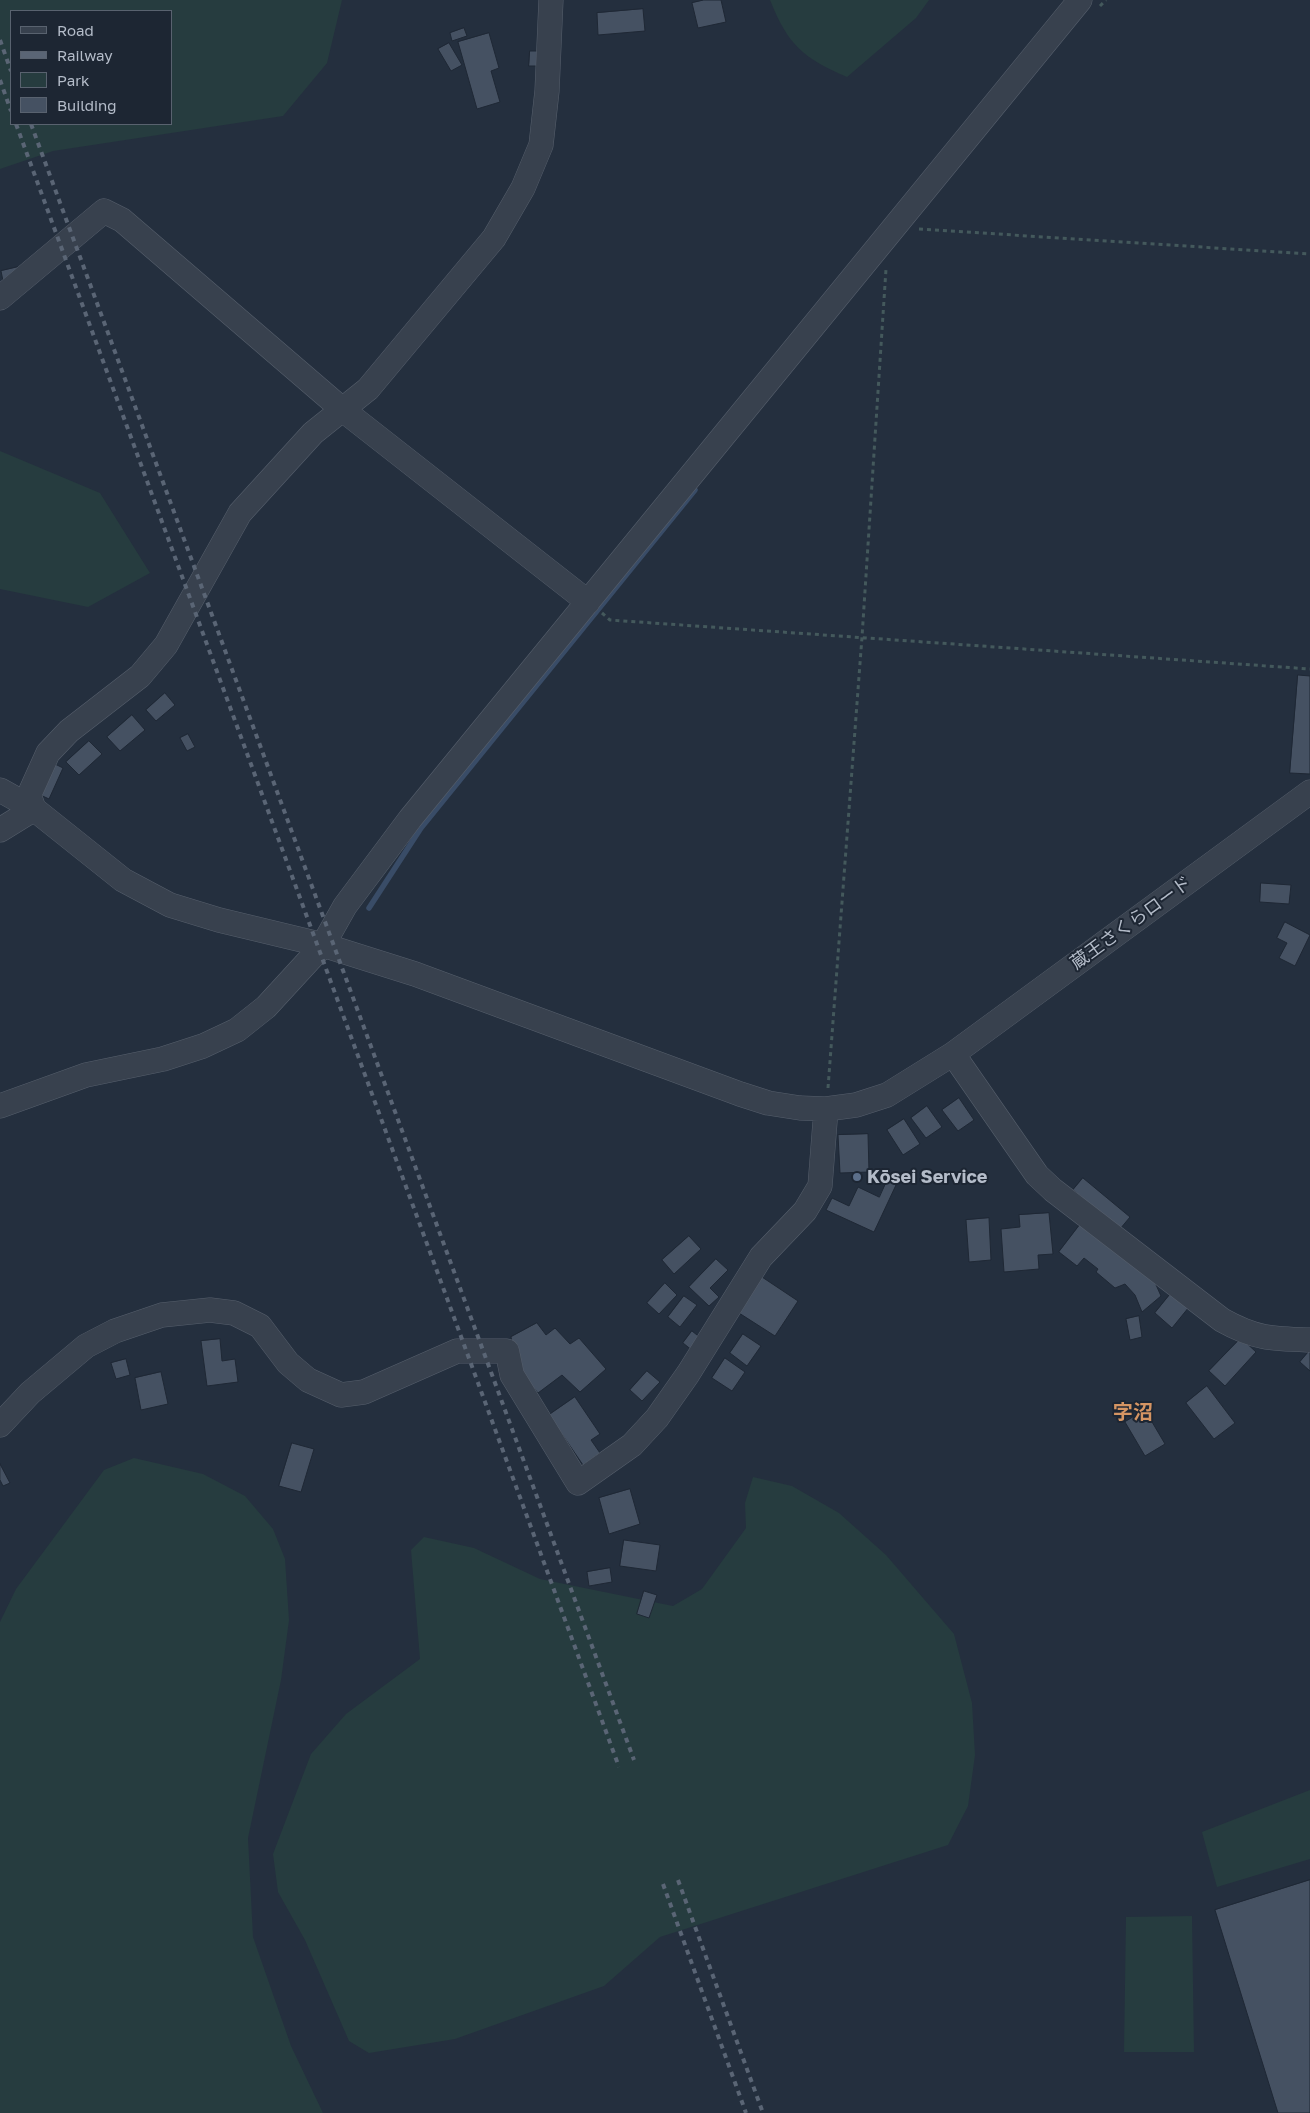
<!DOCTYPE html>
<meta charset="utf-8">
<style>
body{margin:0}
#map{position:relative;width:1310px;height:2113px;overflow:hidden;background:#242f3e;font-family:"Golos Text",sans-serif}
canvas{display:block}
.legend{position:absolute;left:10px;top:10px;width:162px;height:115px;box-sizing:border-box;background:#1d2633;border:1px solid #59626f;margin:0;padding:6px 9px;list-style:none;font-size:15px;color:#b4bcc9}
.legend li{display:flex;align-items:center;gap:10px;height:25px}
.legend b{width:25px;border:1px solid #59626f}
</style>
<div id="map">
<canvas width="1310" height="2113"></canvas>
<ul class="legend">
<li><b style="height:6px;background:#38414e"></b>Road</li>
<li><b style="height:6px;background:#5a6575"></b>Railway</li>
<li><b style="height:14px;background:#263c3f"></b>Park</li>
<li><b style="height:14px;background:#455162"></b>Building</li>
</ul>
</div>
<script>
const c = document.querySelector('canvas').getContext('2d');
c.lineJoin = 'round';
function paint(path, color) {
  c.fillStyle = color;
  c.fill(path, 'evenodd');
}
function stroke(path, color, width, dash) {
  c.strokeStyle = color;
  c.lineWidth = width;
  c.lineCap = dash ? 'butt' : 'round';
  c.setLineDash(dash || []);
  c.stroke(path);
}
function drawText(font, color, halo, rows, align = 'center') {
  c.font = font + ' "Golos Text","Noto Sans JP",sans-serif';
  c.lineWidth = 4;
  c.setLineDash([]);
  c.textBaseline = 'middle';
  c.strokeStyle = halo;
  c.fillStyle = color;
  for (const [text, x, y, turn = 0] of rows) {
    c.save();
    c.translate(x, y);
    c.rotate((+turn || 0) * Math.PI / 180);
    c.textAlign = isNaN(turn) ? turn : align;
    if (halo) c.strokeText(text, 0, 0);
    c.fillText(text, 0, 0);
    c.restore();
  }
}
const green = new Path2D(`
 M0,0h342l-15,63 -44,53 -230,35 -53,18zM11,11h160v113h-160z
 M770,0h159l-13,18 -69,59c-44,-19 -59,-32 -77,-77z
 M0,451l100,42 50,80 -62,34 -88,-18z
 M134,1458l69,16 42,22 28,33 12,30 4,61 -8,60 -33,158 5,99 38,109 32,67h-323v-491l16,-33 88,-119z
 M753,1477l39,9 47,27 47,42 68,79 18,69 3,52 -7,51 -20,39 -288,92 -56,49 -149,53 -86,14 -20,-12 -44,-101 -27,-48 -5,-38 38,-100 35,-40 74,-55 -9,-109 13,-13 50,11 66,31 133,27 29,-17 44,-61 -1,-25z
 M1310,1790v69l-93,28 -15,-55z
 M1192,1916l2,136h-70l2,-135z`);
const stream = new Path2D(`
 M369,908l52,-80 274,-338`);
const building = new Path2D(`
 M704,0h17l5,22 -28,6 -6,-25z
 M643,9l2,22 -47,4 -1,-22z
 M464,28l3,8 -15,5 -2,-8z
 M489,33l10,35 -8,3 9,31 -23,7 -19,-67z
 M449,43l13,22 -11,6 -13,-22z
 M530,51h14l-1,15h-14z
 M18,267l3,10 -18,4 -2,-10z
 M1298,675l12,1v98l-20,-1z
 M165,693l10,12 -19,16 -10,-11z
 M132,715l13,15 -25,21 -13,-14z
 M188,734l7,13 -8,4 -7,-13z
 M89,741l13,13 -23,21 -13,-13z
 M49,761l14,7 -14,31 -15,-7z
 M1261,883l30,2 -2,19 -29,-2z
 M1285,922l25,13 -15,31 -16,-8 8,-15 -10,-5z
 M959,1098l15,22 -16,11 -16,-21z
 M927,1106l15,21 -16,11 -15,-20z
 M904,1119l16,25 -17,11 -16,-25z
 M868,1134l1,38 -29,1 -2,-38z
 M1083,1178l47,39 -10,12 -47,-39z
 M887,1181l9,4 -22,47 -48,-22 6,-12 17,8 9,-19 21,10z
 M1049,1213l4,41 -15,1 1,14 -35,3 -3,-43 19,-2 -1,-12z
 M989,1218l2,42 -22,2 -3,-42z
 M1082,1222l71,56 8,18 -19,16 -7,-17 -10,-11 -10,4 -19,-16 2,-3 -14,-11 -7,8 -18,-14z
 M689,1236l12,13 -27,25 -12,-14z
 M716,1259l12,11 -18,18 9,9 -10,9 -20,-19z
 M762,1277l36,24 -23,35 -36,-23z
 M665,1283l12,12 -18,19 -12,-11z
 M1172,1292l17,15 -17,21 -17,-15z
 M684,1296l13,9 -17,22 -12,-10z
 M1139,1316l3,21 -12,3 -4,-21z
 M537,1323l9,12 9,-7 15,16 9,-6 27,31 -26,23 -18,-17 -24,18 -20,-23 -7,-33z
 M692,1331l10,8 -9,12 -10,-8z
 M743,1334l18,12 -14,20 -17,-13z
 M1241,1338l15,14 -31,34 -16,-15z
 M220,1339l2,22 13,-2 3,23 -31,4 -6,-45z
 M1310,1350v21l-10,-9z
 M725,1358l20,14 -13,19 -20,-13z
 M126,1359l4,16 -14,4 -5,-16z
 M647,1371l13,11 -18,19 -12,-11z
 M161,1372l7,32 -27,6 -6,-32z
 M1207,1386l28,37 -21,16 -28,-36z
 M575,1397l25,37 -9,6 9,13 -17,12 -34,-50z
 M1145,1410l20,34 -20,12 -20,-34z
 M292,1443l22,6 -13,43 -22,-6z
 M0,1464l10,19 -7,3 -3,-6z
 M630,1489l10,35 -31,10 -10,-36z
 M624,1540l36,5 -4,26 -36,-5z
 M610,1568l2,14 -23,4 -2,-14z
 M644,1591l13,4 -8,23 -12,-4z
 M1310,1880v233h-32l-63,-203z`);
const path = new Path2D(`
 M1100,6l6,-6
 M919,229l391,25
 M602,613l8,7 700,49
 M828,1088l34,-451 24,-368`);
const minor = new Path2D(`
 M0,298l104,-87 18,9 221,190 245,192
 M0,790l34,19 89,71 47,25 49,15 104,25 92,29 325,120 28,9 32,5 26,1 30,-4 31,-10 66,-41 357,-262
 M34,809l-5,-14 19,-42 21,-22 71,-55 26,-31 74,-132 73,-80 55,-44 126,-151 29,-50 18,-43 6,-54 4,-91
 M0,830l34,-21
 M953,1054l84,121 16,15 169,130c34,19 50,19 88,20
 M0,1106l86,-31 77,-16 40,-13 34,-16 29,-23 57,-62 22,-39 65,-87 670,-819
 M0,1425l30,-32 56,-47 29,-15 47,-16 48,-5 24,3 26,13 28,37 20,17 33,15 23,-3 93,-41h50l5,24 66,108 54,-38 25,-27 31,-44 73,-117 44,-46 15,-25 6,-77`);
const rail = new Path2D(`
 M0,40l11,31
 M0,80l11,31
 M16,124l603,1643
 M31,124l603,1636
 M678,1880l85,233
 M663,1884l83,229`);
const markers = [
 [857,1177,5,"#5c6f8a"]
];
const streetNames = [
 ["蔵王さくらロード",1131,923,-36]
];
const poiNames = [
 ["Kōsei Service",867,1177]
];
const quarterNames = [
 ["字沼",1133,1413]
];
paint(green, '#263c3f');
stroke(stream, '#394c67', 5.5);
paint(building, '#455162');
stroke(building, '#1f2835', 1);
stroke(minor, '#565f6c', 25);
stroke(path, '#44595c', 3, [4, 4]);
stroke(minor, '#38414e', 24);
stroke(rail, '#5a6575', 4, [5, 5]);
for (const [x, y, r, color] of markers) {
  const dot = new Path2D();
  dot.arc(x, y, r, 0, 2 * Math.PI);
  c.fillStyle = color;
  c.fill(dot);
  stroke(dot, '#1d2633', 2);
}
drawText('18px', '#b4bcc9', '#1d2633', streetNames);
drawText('bold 18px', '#b4bcc9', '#1d2633', poiNames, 'left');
drawText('bold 20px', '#d59563', '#1d2633', quarterNames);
</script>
